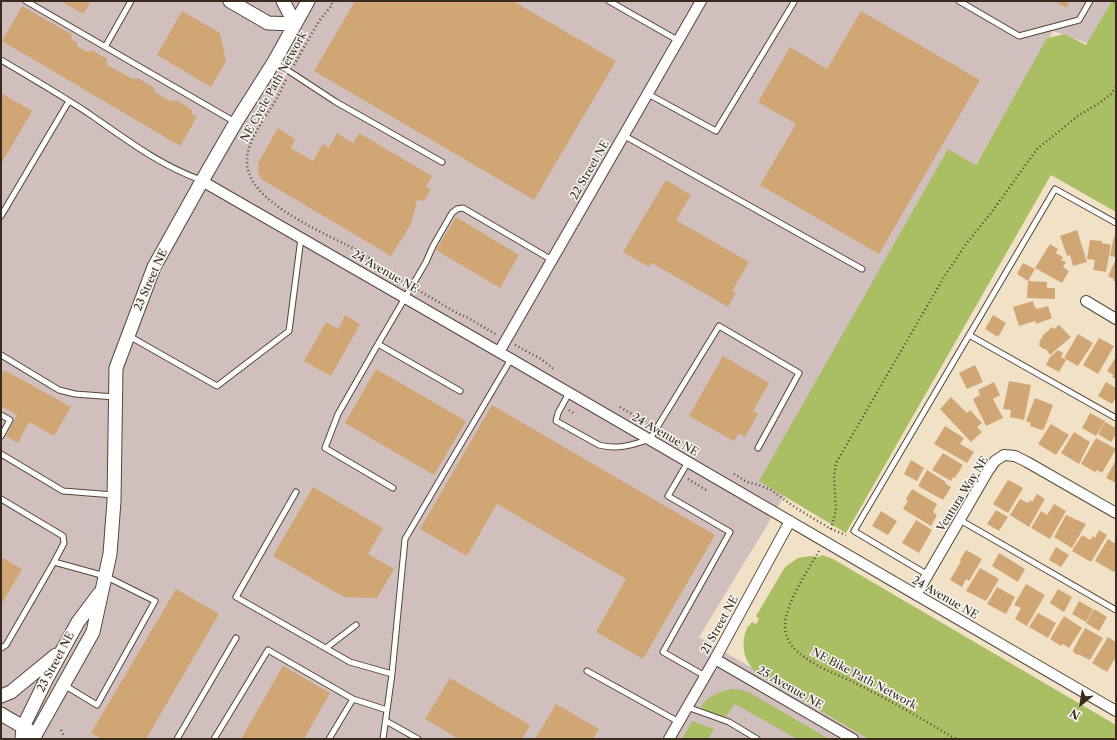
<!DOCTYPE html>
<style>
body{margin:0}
#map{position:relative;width:1117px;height:740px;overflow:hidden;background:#f1e1c6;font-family:"Libre Caslon Text",serif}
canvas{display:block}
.frame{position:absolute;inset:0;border:2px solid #3b2a1e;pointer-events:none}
.north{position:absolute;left:1061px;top:684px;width:40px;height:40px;-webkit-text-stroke:3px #f6f6f2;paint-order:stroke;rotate:210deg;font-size:11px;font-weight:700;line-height:16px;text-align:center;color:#3b2a1e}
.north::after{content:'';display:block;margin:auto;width:14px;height:18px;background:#3b2a1e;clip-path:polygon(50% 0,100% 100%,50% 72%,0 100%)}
</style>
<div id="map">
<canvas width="1117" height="740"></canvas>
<div class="frame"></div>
<div class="north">N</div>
</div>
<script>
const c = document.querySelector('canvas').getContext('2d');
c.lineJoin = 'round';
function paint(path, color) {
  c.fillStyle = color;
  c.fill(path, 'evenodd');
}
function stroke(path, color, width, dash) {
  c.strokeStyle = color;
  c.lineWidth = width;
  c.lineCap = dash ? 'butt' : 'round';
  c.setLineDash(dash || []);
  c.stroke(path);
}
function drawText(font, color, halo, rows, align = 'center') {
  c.font = font + ' "Libre Caslon Text",serif';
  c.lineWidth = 3;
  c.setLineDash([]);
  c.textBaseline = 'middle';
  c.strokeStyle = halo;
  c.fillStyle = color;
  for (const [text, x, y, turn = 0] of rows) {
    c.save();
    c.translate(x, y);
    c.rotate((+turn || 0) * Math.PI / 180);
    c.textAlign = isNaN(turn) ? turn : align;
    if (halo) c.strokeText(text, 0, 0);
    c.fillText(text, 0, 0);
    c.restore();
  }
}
const industrial = new Path2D(`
 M1,1h1115l-23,44 -40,-14 -287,496 -67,110 175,102h-873z`);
const green = new Path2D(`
 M1112,1h4v211l-65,-37 -205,358 -87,-52 189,-332 28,16 71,-127 18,-4 21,11z
 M822,555l11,4 283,166v14h-247l-108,-63c-17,-11 -22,-32 -13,-50h1l3,-4 4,2 3,-5 -3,-3 29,-49 13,-9 12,-2 9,1z
 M731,689l11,1 8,3 79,46h-32l-62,-35 -9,12c-10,1 -17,-3 -25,-9 6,-11 18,-15 30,-18z
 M692,721l22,8 -6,10h-26z`);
const building = new Path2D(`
 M60,1h31l-8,13z
 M355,1h158l103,60 -82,139 -220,-129z
 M1054,1h16l-4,7z
 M22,6l49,28 1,6 5,2v4l10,6 5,-2 15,9v6l26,14 5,-1 16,10 1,4 15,9 7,-1 15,10v4l5,3 -17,29 -178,-105z
 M182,11l38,22 6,28 -15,26 -54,-32z
 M861,11l119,69 -101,174 -119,-69 36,-61 -38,-22 32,-55 37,22z
 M1,93l31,18 -31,53z
 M278,128l17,11 -4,9 22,13 10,-17 6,4 8,-15 16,10 6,-10 73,43 -6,11 5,3 -7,11 -7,-1 -6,24 -20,32 -130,-77 -3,-7v-9z
 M666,180l25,15 -15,25 73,42 -17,29 4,2 -8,14 -76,-44 -3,4 -26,-15z
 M456,217l63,38 -19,33 -64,-38z
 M1077,230l10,32 -14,4 -3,-11 -3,1 -7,-20z
 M1114,236l2,1v20l-6,-1z
 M1090,240l12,1v2l9,2 -5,27 -13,-2 2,-10 -8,-1z
 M1050,244l8,5 -2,4 7,4 -2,3 5,2 -3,5 6,4 -7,12 -27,-15z
 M1116,259v23l-3,-2 1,-1 -6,-3z
 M1023,263l12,6 -7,12 -11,-7z
 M1028,281l19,1v6h8v11l-28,-1z
 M1033,301l2,7 1,-1 1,2 11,-3 4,12 -16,6 -1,-3 -16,5 -6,-19z
 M345,315l15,9 -29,52 -27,-15 22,-39 12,7z
 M993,315l13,8 -8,14 -13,-8z
 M1059,325l12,12 -21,18 -4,-6h-3l-4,-4 1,-5 3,-3 -1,-1 10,-9 2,2z
 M1078,334l15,9 -15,23 -14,-8z
 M1099,338l15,8 -16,28 -15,-9z
 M1058,350l5,3 -2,4 5,3 -7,12 -13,-7 4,-8z
 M723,356l46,27 -16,28 5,3 -13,23 -6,-4 -5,8 -45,-25z
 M1116,357v22l-4,-2 1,-2 -6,-4z
 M975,365l8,17 -16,7 -8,-16z
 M376,369l90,52 -32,54 -89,-52z
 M4,370l67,37 -17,29 -25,-14 -11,21 -12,-7 11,-21 -16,-9v-31z
 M1009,381l22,4 -7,35 -14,-3 1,-7 -8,-1z
 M994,382l6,13 -7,4 10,19 -17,8 -13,-27 7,-4 -2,-5z
 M1106,382l10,6v9l-4,7 -14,-8z
 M951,397l16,16 3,-3 12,13 -5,4 5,5 -11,10 -31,-33z
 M1035,398l18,7 -9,24 -3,1 -11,-4 1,-3 -5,-2z
 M492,405l223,130 -72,124 -47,-27 30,-53 -129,-75 -30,52 -47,-27z
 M1090,413l15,8 -9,15 -14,-8z
 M1105,422l11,6v6l-5,8 -13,-8z
 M1051,424l18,11 -13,20 -18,-11z
 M945,426l19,12 -4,6 14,8 -7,11 -33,-19z
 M1074,432l16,10 -11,22 -18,-11z
 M1096,438l20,11 -14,24 -5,-3 -2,2 -14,-8z
 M943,453l20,12 -8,13 -2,-1 -2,4 -19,-11z
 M911,460l13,8 -7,13 -13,-7z
 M1116,460v23l-10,-5z
 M927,470l19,12 -1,1 6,4 -8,13 -25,-14z
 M1008,480l12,6 3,2 -15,25 -15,-9z
 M313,487l70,41 -15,26 26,15 -17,29 -33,-1 -71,-41z
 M912,489l25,15 -4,8 4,3 -6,11 -28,-17 5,-9 -2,-1z
 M1037,494l8,5 -16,28 -19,-12 10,-16 8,4 2,-3 2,2z
 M1054,504l12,7 -16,28 -19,-11 10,-17 6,4z
 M996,510l12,7 -9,14 -12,-7z
 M881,511l16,10 -9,14 -16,-9z
 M1066,515l20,9 -14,24 -18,-11z
 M916,520l16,10 -13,23 -17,-10z
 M1099,530l8,5 -16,27 -19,-11 10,-16 8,5 3,-4 2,2z
 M1108,539l6,4 2,-3v28l-2,4 -19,-11z
 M1056,547l13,8 -8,12 -12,-7z
 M966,550l16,9 -13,22 -3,-2 -4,8 -12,-7 11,-19 -1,-1z
 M999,553l26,16 -7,13 -26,-16z
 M1,557l21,12 -21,36z
 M980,568l19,11 -13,22 -20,-10z
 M1026,584l19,11 -18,31 -12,-7 6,-11 -7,-3z
 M997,587l18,10 -9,17 -19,-10z
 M176,589l43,25 -73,125h-44l-11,-6z
 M1058,589l14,8 -8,15 -14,-9z
 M1079,601l14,8 -7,13 -14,-8z
 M1094,609l13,8 -8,14 -13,-8z
 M1038,613l18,10 -8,15 -19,-11z
 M1064,616l18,12 -13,20 -6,-4 -2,2 -11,-7z
 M1085,628l18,10 -13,22 -10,-5h-2l-4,-2 -1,-3z
 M1108,637l8,5v15l-9,15 -15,-9z
 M283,666l47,27 -26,46h-63z
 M450,678l80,47 -8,14h-63l-34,-20z
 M556,704l43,25 -6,10h-58z`);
const path = new Path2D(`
 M294,65l25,-44 13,-16 -1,-4
 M286,80c-3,5 -5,11 -8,16 -10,19 -32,44 -31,66 0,42 84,73 115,91 9,5 14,12 22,18 6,4 14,8 21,12
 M418,290l39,23 13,6 27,16
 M515,345l26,14 14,11
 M620,407l30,18
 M569,410l6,4
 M734,474l13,8 12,3 12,5 25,18 35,21 15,6
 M688,479l18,11
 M831,529l5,-19 -2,-34 2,-13 108,-186 22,-33 25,-31 46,-64 42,-34 19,-11 13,-10 5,-7
 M819,551c-11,19 -34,53 -34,75 0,13 8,23 18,30 16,13 37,19 54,28 34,17 67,36 99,55
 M61,730l3,6`);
const service = new Path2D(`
 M26,1l209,121
 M609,1l70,40
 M959,1l60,35 60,-16 11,-19
 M105,47l26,-46
 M1,60c29,17 58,34 87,53 36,25 71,52 113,67
 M275,62l61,40 106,60
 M648,94l68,37 78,-129 -1,-1
 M623,135l239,134
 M1,216l68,-115
 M969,335l147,83
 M129,336l88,50 72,-55 12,-93
 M378,344l-40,70 -13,34 68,40
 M1,355l58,35 16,4 40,3
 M460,391l-82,-47 48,-82 7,-16 19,-33 5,-4 6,-1 89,52
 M569,393l-11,20 -2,8 43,24c18,5 34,0 51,-6l69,-113 80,47 -41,75
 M1,415l9,5 -9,16
 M1,454l62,37 51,4
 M688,462l-20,34 62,36 -67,120 42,24
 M296,492l-60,105 114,65 42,12
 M1,499l62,37 1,7 -10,19
 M960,520l156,90
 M928,575l-74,-44 201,-342 61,34
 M1,648l5,-3 48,-83 51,14 50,25 -58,104 -33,-20
 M326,648l30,-23
 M587,671l92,51
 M687,707l42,15 28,17
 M386,721l32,18
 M177,739l59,-101
 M214,739l54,-89 85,49
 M329,739l24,-40 34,11
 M383,739l9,-65 13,-135 106,-180`);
const minor = new Path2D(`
 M202,181l309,178 605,352
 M1086,301l30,18
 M499,352l202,-351
 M916,595l72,-124 7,-10 9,-6 11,1 12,6 89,51
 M715,659l138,80
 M669,739l46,-80 75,-138`);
const tertiary = new Path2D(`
 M230,1l38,22 27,1
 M283,1l12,23
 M1,696l10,-4 45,-37
 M1,714l29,17
 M22,739l1,-12 24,-49 31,-56 21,-28
 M33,739l60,-107 17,-78 4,-53 2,-133 38,-101 48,-86 34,-59 38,-60 34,-61`);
const streetNames = [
 ["NE Cycle Path Network",274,87,-61],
 ["22 Street NE",590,170,-60],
 ["24 Avenue NE",385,272,30],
 ["23 Street NE",151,280,-66],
 ["24 Avenue NE",665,435,30],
 ["Ventura Way NE",963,494,-58],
 ["24 Avenue NE",945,598,30],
 ["21 Street NE",720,625,-61],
 ["23 Street NE",56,662,-62],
 ["NE Bike Path Network",864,679,28],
 ["25 Avenue NE",790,688,30]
];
paint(industrial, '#d1bfbd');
paint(green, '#aabe63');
paint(building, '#d0a774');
stroke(service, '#564537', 7);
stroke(minor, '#564537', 12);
stroke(tertiary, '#564537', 15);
stroke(path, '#564537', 2.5, [1, 3]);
stroke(service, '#fff', 5);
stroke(minor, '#fff', 10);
stroke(tertiary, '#fff', 13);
drawText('11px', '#3b2a1e', '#f6f6f2', streetNames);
</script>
